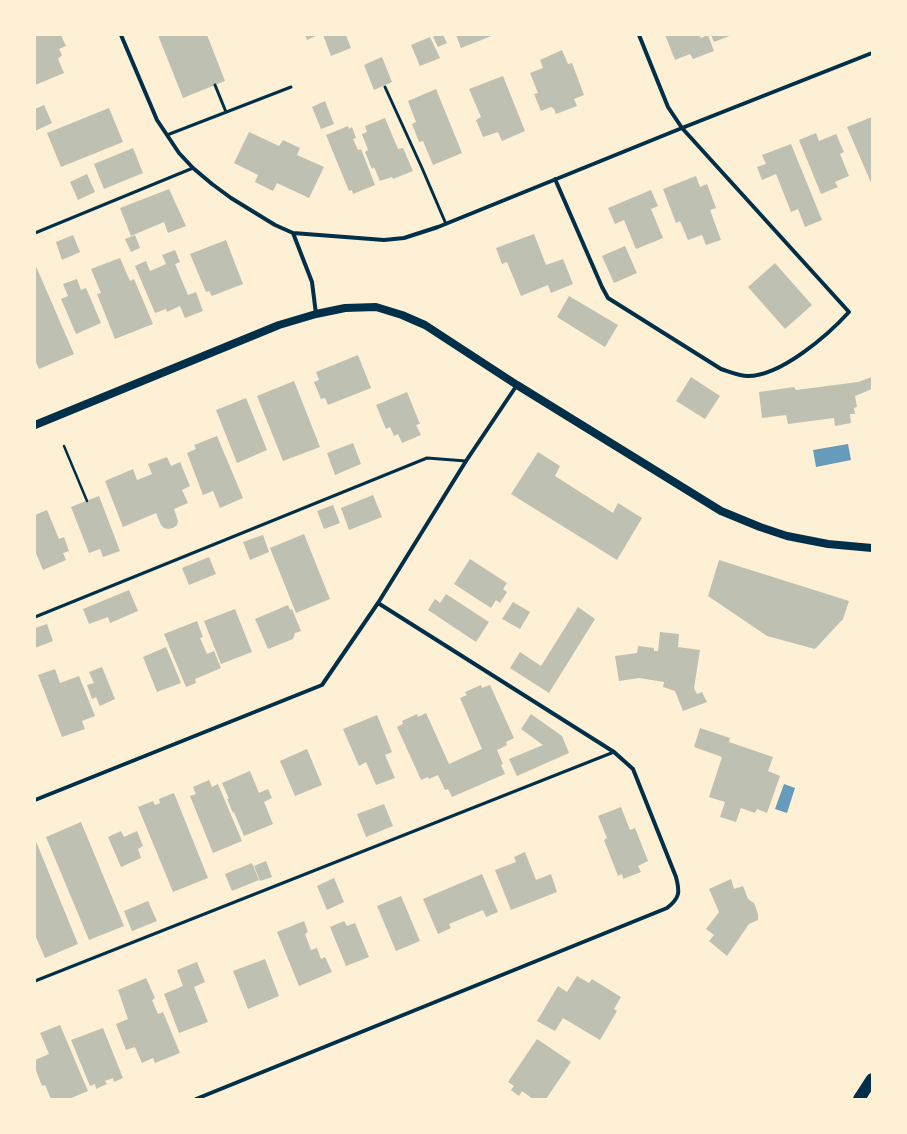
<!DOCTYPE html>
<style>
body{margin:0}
#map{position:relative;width:907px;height:1134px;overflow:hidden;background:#fdf0d5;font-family:"Exo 2",sans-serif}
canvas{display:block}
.frame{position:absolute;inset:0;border:36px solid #fdf0d5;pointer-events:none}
</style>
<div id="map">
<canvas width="907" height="1134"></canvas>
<div class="frame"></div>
</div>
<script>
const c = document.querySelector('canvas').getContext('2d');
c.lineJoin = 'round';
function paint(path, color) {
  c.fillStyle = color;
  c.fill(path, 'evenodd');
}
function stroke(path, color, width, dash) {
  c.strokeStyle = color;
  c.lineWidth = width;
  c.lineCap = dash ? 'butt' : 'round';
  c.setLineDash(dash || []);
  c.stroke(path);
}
const water = new Path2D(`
 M848,444l3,16 -35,7 -3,-17z
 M784,784l11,4 -8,25 -12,-4z`);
const building = new Path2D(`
 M35,35h26l5,11 -7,3 3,6 -4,4 6,14 -29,12z
 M158,35h49l18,46 -42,17z
 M305,35h13l-11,5z
 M323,35h23l5,13 -20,8z
 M437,35h6l4,8 -9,4 -5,-10z
 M456,35h38l-33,13z
 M665,35h34l2,3 7,-3 6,16 -21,8 -3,-5 -15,6z
 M711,35h21l-18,7z
 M430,37l10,21 -20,8 -9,-21z
 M562,50l6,14 4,-1 12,32 -10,4 3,7 -21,8 -2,-5 -3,-2 -10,4 -7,-17 4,-1 -8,-20 13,-5 -3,-8z
 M382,57l10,25 -18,8 -10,-25z
 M503,76l22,55 -23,10 -4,-9 -15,5 -7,-17 5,-3 -12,-28z
 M436,89l26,64 -29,12 -10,-24 -4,1 -7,-18 4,-2 -8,-21z
 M325,101l9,23 -13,5 -9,-22z
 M44,105l8,18 -17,8v-22z
 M109,108l14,34 -62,25 -14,-34z
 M872,117v68l-25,-58z
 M385,118l13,31 5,-1 10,23 -20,8 -1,-2 -12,4 -6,-14 -2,2 -7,-17 3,-2 -6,-16 5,-2 -2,-6z
 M348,126l1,3 3,-2 4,11 -3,1 5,11 3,-1 14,36 -22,9 -1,-4 -3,1 -23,-56z
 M249,132l30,14 4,-6 17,8 -3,7 27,12 -15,31 -32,-15 -4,8 -18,-9 3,-7 -24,-12z
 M816,133l3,8 17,-7 8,18 -4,2 9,22 -14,6 3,5 -17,7 -22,-54z
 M791,144l31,76 -17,7 -7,-18 -7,3 -15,-38 -14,6 -5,-13 9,-3 -4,-9z
 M133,148l10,25 -39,16 -10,-25z
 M87,174l8,18 -17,8 -8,-18z
 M696,176l4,11 7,-3 9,24 -6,2 11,30 -15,5 -4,-10 -14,5 -8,-19 -4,2 -13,-34z
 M169,189l17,37 -18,7 -4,-11 -33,14 -11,-28z
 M651,190l7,16 -7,3 12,29 -27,11 -12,-29 -9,4 -7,-16z
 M534,234l12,31 17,-6 10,25 -22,9 -3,-8 -27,11 -14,-34 -5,2 -6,-16z
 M73,235l7,17 -18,8 -6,-18z
 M135,235l5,13 -9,4 -6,-13z
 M226,240l17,44 -31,12 -3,-5 -3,1 -16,-38z
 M625,246l12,27 -23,10 -12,-27z
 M175,250l5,12 -5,2 13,31 8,-3 7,19 -18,7 -5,-12 -13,6 -1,-3 -11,4 -20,-47 11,-5 4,10 16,-7 -4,-9z
 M120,258l10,23 4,-2 19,45 -38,15 -18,-45 4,-1 -10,-24z
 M775,263l37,42 -27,24 -37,-42z
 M35,264l39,90 -35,15 -4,-9z
 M77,279l4,11 5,-2 15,35 -25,11 -15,-35 7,-3 -5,-12z
 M569,296l49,29 -13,22 -48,-30z
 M358,355l13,33 -43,17 -3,-7 -4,1 -7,-17 5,-2 -3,-8z
 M691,377l29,19 -15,23 -29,-18z
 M872,377v12l-17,7 2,11 -3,1 1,6h-5l1,9 -16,3 -1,-8 -46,6 -2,-9 -24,3 -3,-26 35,-5 2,3 62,-8z
 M294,381l26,66 -37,14 -26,-65z
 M407,392l13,32 -4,1 5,10 -19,8 -4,-9 -4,2 -4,-9 -4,2 -10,-24z
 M246,398l21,52 -30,13 -21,-53z
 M217,436l26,62 -23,10 -7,-17 -10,4 -16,-42 9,-4 -2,-4z
 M353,443l8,21 -26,11 -8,-22z
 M538,452l22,14 -5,10 58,37 5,-10 24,15 -25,42 -106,-66z
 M167,457l4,9 9,-4 10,24 -8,4 6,13 -14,6 4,12 -1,4 -4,3 -5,1 -4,-1 -3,-3 -5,-12 -33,14 -18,-46 28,-12 4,11 15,-6 -4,-10z
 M373,495l9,22 -33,13 -8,-22z
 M99,496l21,55 -17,6 -3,-8 -11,4 -18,-46z
 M333,505l7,18 -16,6 -7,-18z
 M47,510l12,29 5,-2 5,14 -6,2 3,7 -23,10 -8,-19v-36z
 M304,534l26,65 -34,14 -26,-65z
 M263,535l6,17 -19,8 -7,-18z
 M209,557l7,17 -27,11 -7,-17z
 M470,559l37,24 -4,6 4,3 -7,11 -4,-3 -5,8 -37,-24z
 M719,560l130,41 -6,18 -28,30 -48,-13 -59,-40z
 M129,590l9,21 -28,12 -2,-6 -19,7 -6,-15z
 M446,594l43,28 -13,20 -48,-32 7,-11 5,4z
 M513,602l17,10 -10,17 -18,-10z
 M288,605l2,5 2,-1 9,22 -6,2 -2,6 -25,10 -13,-30z
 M578,607l17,12 -46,74 -39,-25 10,-16 21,14z
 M235,609l17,43 -31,12 -17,-43z
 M197,621l6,16 -3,1 7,16 7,-3 7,17 -26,11 1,4 -10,4 -22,-53z
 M47,624l6,17 -18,7v-20z
 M660,632l19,2 -1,13 22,3 -6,38 3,6 5,-2 5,10 -24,9 -8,-20 -12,-4 1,-5 -25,-4 -20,3 -4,-25 22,-3 1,-7 16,2v3h4z
 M166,647l15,36 -24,9 -14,-35z
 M102,667l13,32 -15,7 -4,-9 -4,2 -5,-14 7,-2 -5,-11z
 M55,669l5,14 19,-7 16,40 -13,5 3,8 -23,8 -24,-62z
 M481,685l1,3 8,-3 24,53 -8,4 1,3 -10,5 6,14 -2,1 4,9 -53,23 -4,-8 -3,1 -7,-15 -9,4 -1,-2 -7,3 -24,-53 6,-3 -1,-3 15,-7 1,3 8,-4 23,51 33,-15 -22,-51 7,-3 -2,-3z
 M531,714l31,22 7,17 -52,23 -8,-17 34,-14 -22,-16z
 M377,715l15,37 -7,3 10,23 -19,7 -10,-23 -7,4 -16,-37z
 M700,728l30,10 -1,4 44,15 -5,14 12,5 -13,37 -10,-4 -2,4 -14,-5 -5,14 -16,-5 5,-15 -16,-5 13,-40 -28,-10z
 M307,749l15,36 -27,11 -15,-35z
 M250,771l9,22 9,-4 4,9 -8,4 9,22 -29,12 -10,-24 -1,1 -6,-14h2l-7,-16z
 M209,780l3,7 6,-3 24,57 -29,12 -23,-57 6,-2 -3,-7z
 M174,793l34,85 -35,14 -35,-85 15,-6 2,4 5,-2 -1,-4z
 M384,804l9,22 -27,11 -9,-23z
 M621,807l9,23 5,-2 13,33 -10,5 3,6 -18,7 -1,-5 -4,2 -14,-36 3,-2 -9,-22z
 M81,822l43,104 -35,14 -43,-103z
 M121,831l3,6 13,-6 6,15 -5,3 3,9 -20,9 -13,-30z
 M35,839l43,105 -33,14 -10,-23z
 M525,852l11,28 15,-6 6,18 -46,18 -16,-40 21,-8 -2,-5z
 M266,861l6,16 -12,4 -6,-15z
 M252,863l7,17 -27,11 -7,-17z
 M482,874l16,38 -12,5 -3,-7 -34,14 2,4 -13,6 -15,-35z
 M334,878l10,24 -17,8 -10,-24z
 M731,879l3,10 9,-3 5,13 6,4 4,11v6l-9,4 -22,32 -18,-15 5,-6 -8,-6 13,-17 -10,-23z
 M401,896l19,45 -24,10 -19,-45z
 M148,901l9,20 -25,10 -8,-20z
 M304,921l4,11 -3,2 6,16 6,-2 4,11 4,-2 7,15 -33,14 -22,-54z
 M344,921l3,5 8,-3 14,34 -23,9 -16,-39z
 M265,959l14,37 -31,13 -15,-38z
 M197,962l8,20 -11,5 14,35 -29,11 -15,-39 19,-8 -6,-16z
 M577,976l12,7 3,-4 29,18 -7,12 3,2 -17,29 -37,-22 -8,13 -18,-10 21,-35 9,6z
 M146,978l9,20 -3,2 6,14 5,-2 17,41 -25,10 -2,-5 -11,5 -7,-16 -9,3 -10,-26 12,-5 -10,-29z
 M60,1025l28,66 -19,8h-18l-6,-14 -3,1 -7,-18v-8l14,-6 -9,-21z
 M103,1028l20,50 -9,4 -1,-4 -8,3 2,3 -11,5 -1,-5 -5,2 -19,-46z
 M537,1039l34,23 -25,37h-13l-11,-8 -3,5 -8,-6 3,-4 -6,-4z`);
const path = new Path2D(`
 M64,446l23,55`);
const service = new Path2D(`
 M215,85l11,27
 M385,87l37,81 24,56
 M167,135l124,-48
 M35,233l158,-65
 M35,617l392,-159 39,3
 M35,981l579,-229`);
const minor = new Path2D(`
 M121,35l36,85 22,33 14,15 19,16 19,14 44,27 18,8 91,7 20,-2 34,-11 244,-99 190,-75
 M555,179l47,108 6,11 113,71c9,3 18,7 27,7 33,0 80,-41 101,-64l-167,-184 -14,-21 -29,-72
 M293,233l19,49 4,32
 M35,800l287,-115 56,-82 88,-142 51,-76
 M196,1099l471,-191c13,-10 13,-16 9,-31l-43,-108 -19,-17 -236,-149`);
const secondary = new Path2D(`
 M35,425l244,-100 37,-11 29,-6 31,-1 26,8 23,10 92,60 204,126 39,16 27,9 41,8 44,4`);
const motorway = new Path2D(`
 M859,1099l13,-20`);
paint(water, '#669bbc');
paint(building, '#bec0b2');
stroke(path, '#003049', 2.5);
stroke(service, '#003049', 3);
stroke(minor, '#003049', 4);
stroke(secondary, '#003049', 8);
stroke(motorway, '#003049', 12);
</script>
